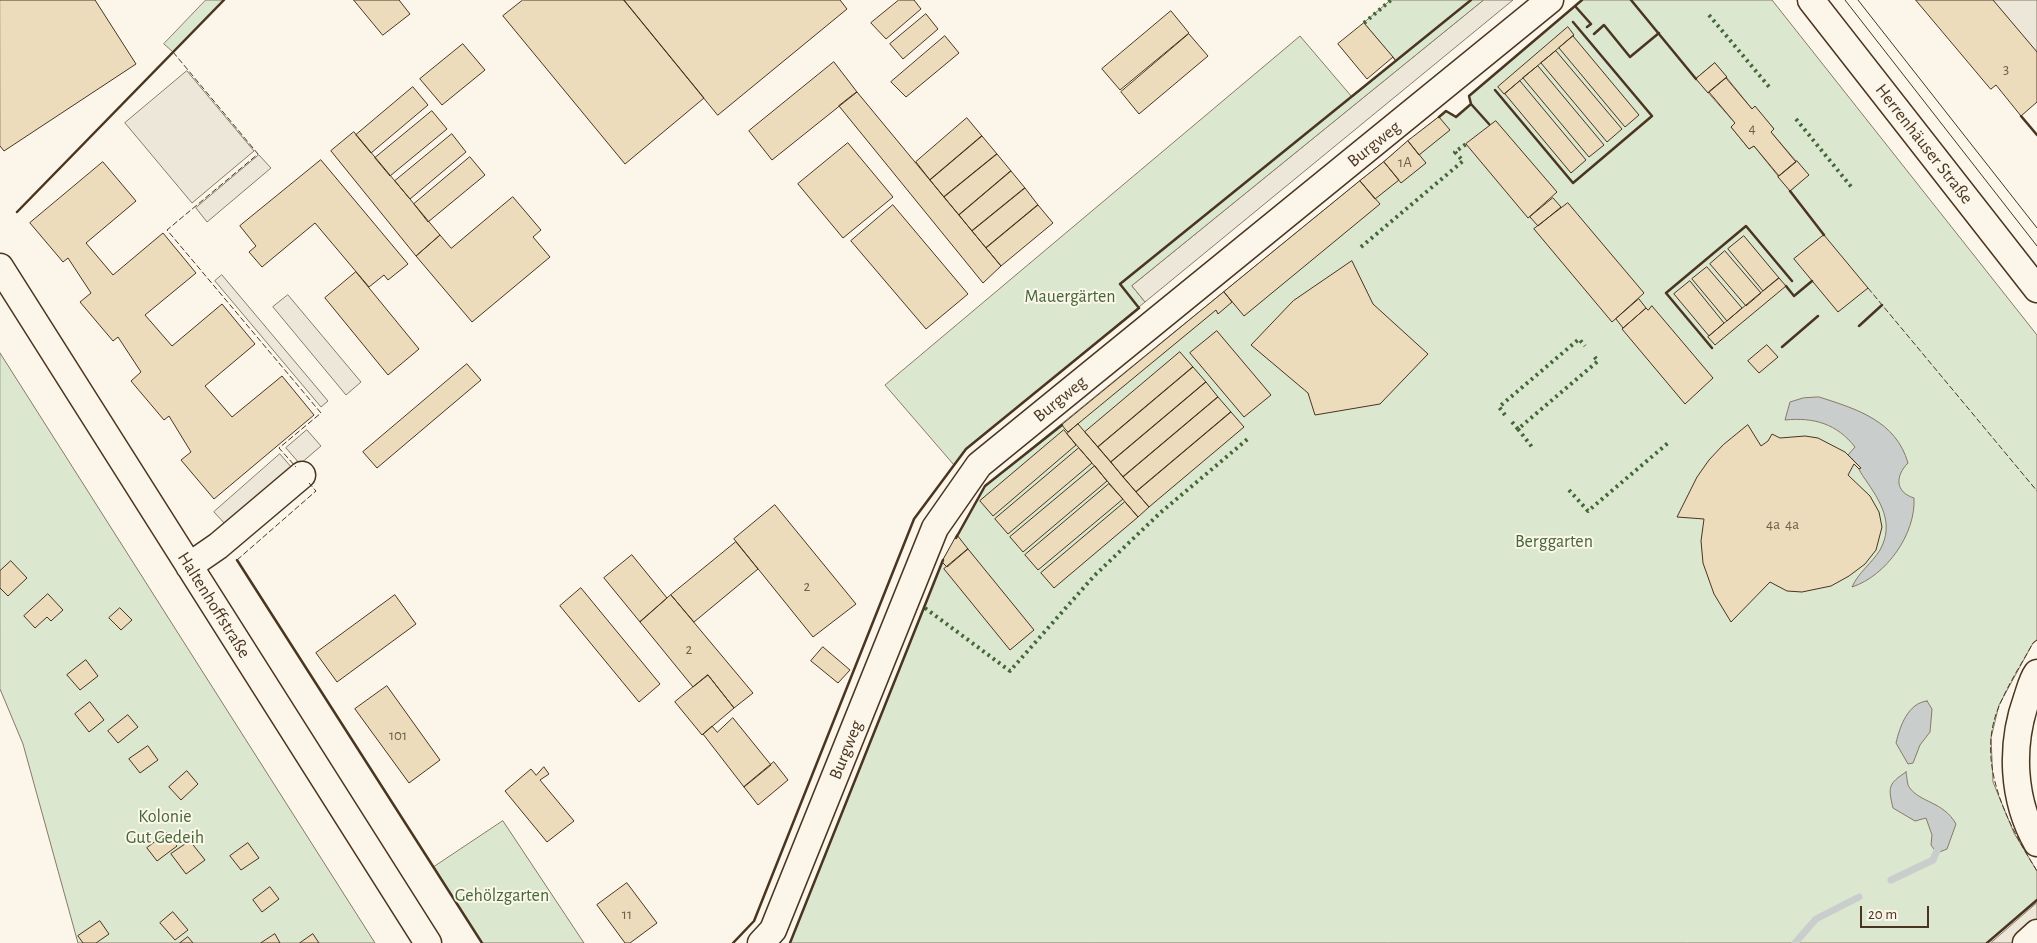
<!DOCTYPE html>
<meta charset="utf-8">
<style>
body{margin:0}
#map{position:relative;width:2037px;height:943px;overflow:hidden;background:#fbf6e9;font-family:"Alegreya Sans",sans-serif}
canvas{display:block}
.scale{position:absolute;left:1860px;top:906px;width:69px;height:22px;box-sizing:border-box;border:2px solid #4a3520;border-top:0;padding-left:6px;font-size:15px;line-height:18px;white-space:nowrap;color:#4a3520;-webkit-text-stroke:4px #fbf6e9;paint-order:stroke}
</style>
<div id="map">
<canvas width="2037" height="943"></canvas>
<div class="scale">20 m</div>
</div>
<script>
const c = document.querySelector('canvas').getContext('2d');
c.lineJoin = 'round';
function paint(path, color) {
  c.fillStyle = color;
  c.fill(path, 'evenodd');
}
function stroke(path, color, width, dash) {
  c.strokeStyle = color;
  c.lineWidth = width;
  c.lineCap = dash ? 'butt' : 'round';
  c.setLineDash(dash || []);
  c.stroke(path);
}
function drawText(font, color, halo, rows, align = 'center') {
  c.font = font + ' "Alegreya Sans",sans-serif';
  c.lineWidth = 4;
  c.setLineDash([]);
  c.textBaseline = 'middle';
  c.strokeStyle = halo;
  c.fillStyle = color;
  for (const [text, x, y, turn = 0] of rows) {
    c.save();
    c.translate(x, y);
    c.rotate((+turn || 0) * Math.PI / 180);
    c.textAlign = isNaN(turn) ? turn : align;
    if (halo) c.strokeText(text, 0, 0);
    c.fillText(text, 0, 0);
    c.restore();
  }
}
const green = new Path2D(`
 M206,0h18l-51,52 -9,-8z
 M1391,0h93l-352,286 13,16 -179,147 -12,16 -69,-80 415,-349 52,61 44,-36 -32,-38z
 M1582,0h190l265,335v305l-4,3 -34,62 -8,33 2,44 21,51 23,38v29l-50,43h-1197l152,-381 43,-76 461,-375 10,5 15,-12 -2,-8zM1715,63l37,46 3,-2 19,22 -3,3 37,43 -18,16 -36,-45 -5,3 -18,-22 4,-4 -39,-44z
 M0,353l375,590h-297l-55,-199 -23,-55z
 M503,821l81,122h-102l-48,-76z`);
const parking = new Path2D(`
 M1484,0h29l-368,302 -13,-16z
 M1993,0h44v52h-1z
 M187,71l67,80 -62,52 -67,-80z
 M259,155l12,13 -64,54 -11,-14z
 M222,275l106,126 -7,6 -106,-126z
 M288,295l73,87 -15,13 -73,-88z
 M307,430l14,16 -21,18 -14,-16z
 M280,454l12,14 -66,57 -12,-13z
 M2037,903v20l-24,20h-22z`);
const water = new Path2D(`
 M1819,397c38,12 77,24 89,66 -13,13 -13,29 6,35 2,36 -28,78 -62,89 6,-14 20,-24 28,-37 15,-27 0,-49 -15,-71 -7,-9 -7,-16 -17,-24l7,-8c-18,-23 -41,-30 -70,-27l5,-18 13,-4z
 M1927,701l5,8 -2,23 -10,13 -7,18 -5,1 -12,-21c4,-17 12,-40 31,-42z
 M1906,772c1,4 1,12 3,15 11,16 34,14 47,37l-9,25 -10,4 -6,-8 1,-10 -6,-17 -11,3 -22,-13c-5,-21 -5,-24 13,-36z`);
const stream = new Path2D(`
 M1891,880l42,-20 6,-14
 M1795,943l21,-24 43,-22`);
const building = new Path2D(`
 M0,0h95l41,64 -132,87 -4,-5z
 M354,0h45l11,14 -27,21z
 M523,0h101l80,98 -79,66 -122,-148z
 M624,0h216l7,9 -129,106z
 M899,0h15l7,9 -35,30 -15,-16z
 M1916,0h77l44,52v50l-16,14 -25,-31 -5,4z
 M1171,11l18,22 -69,57 -18,-21z
 M926,14l12,15 -35,30 -13,-15z
 M1364,23l29,34 -26,22 -29,-35z
 M1568,27l6,8 -70,59 -6,-7z
 M1189,34l19,22 -69,58 -18,-22z
 M945,36l14,17 -53,44 -15,-15z
 M1573,36l66,79 -14,12 -66,-79z
 M463,44l22,26 -43,35 -22,-26z
 M1556,51l66,78 -15,13 -66,-79z
 M834,62l23,30 -85,68 -23,-29z
 M1715,63l12,14 -19,16 -12,-14z
 M1538,66l66,79 -15,12 -66,-79z
 M1726,78l26,31 3,-3 19,23 -3,3 25,30 -17,14 -25,-30 -5,3 -18,-22 4,-4 -26,-31z
 M1520,81l66,79 -15,13 -66,-79z
 M413,87l15,18 -57,48 -15,-18z
 M857,92l144,174 -18,17 -144,-177z
 M432,111l15,18 -57,47 -15,-18z
 M1439,117l11,13 -31,25 -11,-14z
 M967,118l15,18 -52,44 -14,-18z
 M1496,121l61,71 -29,26 -62,-74z
 M354,132l86,103 -24,21 -85,-105z
 M452,134l14,18 -56,47 -15,-18z
 M982,136l15,18 -53,43 -14,-17z
 M1408,141l18,22 -25,20 -17,-21z
 M848,143l45,54 -50,41 -45,-54z
 M997,154l14,17 -52,44 -15,-18z
 M470,157l15,18 -57,47 -14,-18z
 M321,160l87,104 -20,16 -4,-5 -15,12 -54,-64 -53,44 -13,-15 7,-6 -16,-20z
 M1797,161l12,14 -19,16 -12,-14z
 M103,162l33,39 -50,42 27,32 50,-42 33,40 -51,42 27,31 50,-42 33,40 -50,42 27,31 50,-41 32,39 -100,84 -33,-39 10,-8 -22,-36 -5,4 -33,-39 10,-9 -23,-35 -5,4 -33,-39 11,-9 -23,-35 -5,4 -33,-39z
 M1384,162l15,18 -24,19 -15,-18z
 M1011,171l14,17 -53,43 -13,-16z
 M1360,181l20,23 -136,112 -20,-24z
 M1025,188l13,17 -52,43 -14,-17z
 M513,197l28,33 -8,7 17,20 -78,65 -56,-66 24,-21 11,13z
 M1553,198l8,9 -23,19 -8,-9z
 M1568,203l76,90 -32,29 -78,-93z
 M893,205l75,89 -42,35 -75,-88z
 M1038,205l15,18 -52,43 -15,-18z
 M1824,235l44,53 -30,24 -44,-53z
 M1744,236l35,42 -16,13 -35,-42z
 M1725,251l36,42 -15,13 -36,-42z
 M1352,261l21,43 55,50 -48,50 -65,11 -7,-22 -57,-48 42,-44z
 M1707,267l35,41 -15,13 -35,-42z
 M356,272l63,77 -31,26 -63,-77z
 M1779,278l7,8 -71,59 -7,-8z
 M1690,281l34,42 -15,13 -35,-42z
 M1224,292l8,10 -14,12 -2,-4 -148,122 -3,-3 -3,-4z
 M1639,299l7,9 -23,20 -7,-9z
 M1652,306l61,72 -28,26 -63,-75 24,-21 2,2z
 M1217,331l54,64 -27,22 -54,-64z
 M1767,345l11,12 -19,16 -11,-12z
 M1180,352l13,15 -95,80 -13,-15z
 M467,364l14,16 -104,88 -14,-16z
 M1193,367l13,15 -95,80 -13,-15z
 M1206,382l12,15 -95,80 -12,-15z
 M1218,397l13,15 -95,80 -13,-15z
 M1231,412l13,15 -95,80 -13,-15z
 M1078,424l71,83 -11,10 -71,-83z
 M1748,425l13,21 7,-5 4,-7 8,4 25,-2 13,2 27,14 16,16 -2,1 -5,-5 -6,11 22,21 9,16 3,15 -6,23 -11,14 -16,12 -18,10 -29,6 -15,-1 -17,-9 -39,40 -17,-28 -11,-31 -2,-22 3,-22 -27,-2 20,-40 12,-17 14,-15z
 M1064,430l12,15 -83,71 -13,-15z
 M1079,448l13,15 -84,71 -13,-15z
 M1095,466l12,15 -84,71 -13,-15z
 M1109,484l14,15 -85,71 -13,-15z
 M1125,502l13,15 -84,71 -13,-15z
 M775,505l81,99 -43,33 -79,-98z
 M957,535l11,14 -21,18 -5,-5z
 M736,542l22,27 -64,53 -23,-27z
 M968,549l66,81 -24,20 -66,-81z
 M632,555l35,43 -27,24 -36,-44z
 M11,561l16,17 -19,18 -8,-8v-17z
 M581,588l79,96 -21,18 -79,-96z
 M48,594l15,16 -12,11 -4,-4 -12,11 -11,-12z
 M395,595l21,29 -79,58 -21,-29z
 M671,595l82,98 -19,15 -26,-33 -15,12 -53,-65z
 M120,608l12,12 -11,10 -12,-12z
 M823,647l27,23 -12,13 -27,-22z
 M86,660l12,16 -18,14 -13,-15z
 M708,675l26,33 -32,27 -27,-33z
 M387,686l53,74 -31,23 -54,-74z
 M90,702l14,18 -15,12 -14,-18z
 M128,715l10,12 -20,16 -10,-12z
 M733,718l38,47 -27,22 -41,-53 9,-8 5,6z
 M148,746l10,14 -18,13 -11,-14z
 M774,762l14,18 -30,25 -14,-18z
 M544,767l5,7 -9,6 34,41 -27,21 -42,-51 26,-22 5,6z
 M187,771l11,13 -17,16 -12,-13z
 M167,833l10,13 -20,15 -10,-13z
 M190,841l15,19 -19,14 -15,-20z
 M248,843l11,15 -18,12 -11,-14z
 M627,883l30,40 -27,20h-5l-28,-38z
 M270,887l9,12 -17,13 -9,-12z
 M173,912l15,18 -13,10 -15,-17z
 M100,921l9,13 -13,9h-13l-5,-7z
 M275,934l5,9h-19z
 M313,934l6,9h-19z
 M188,937l5,6h-13z`);
const minor = new Path2D(`
 M1811,0l226,289
 M0,267l428,676
 M189,566l29,-20 84,-71
 M2037,673c-5,7 -7,16 -10,25 -17,47 -15,101 10,145
 M761,943l12,-13 162,-402 44,-63 571,-465
 M2026,943l11,-10`);
const tram = new Path2D(`
 M1845,0l192,246
 M1858,0l179,228`);
const hedge = new Path2D(`
 M1709,15l61,73
 M1364,23l27,-23
 M1796,119l57,70
 M1361,247l102,-86 -8,-9 11,-8
 M1505,415l-6,-8 80,-68 6,7
 M1512,422l6,7 80,-68 -6,-7
 M1518,429l14,18
 M1569,490l19,21 80,-68
 M925,608l85,63 84,-95 66,-63 90,-76`);
const fence = new Path2D(`
 M173,52l85,102 -91,76 154,183 -42,35 17,19
 M1393,57l3,4
 M1868,288l169,203
 M237,560l79,-69 -7,-8
 M2037,640l-4,3c-11,20 -24,40 -33,61 -26,57 7,119 37,167`);
const wall = new Path2D(`
 M1631,0l65,79
 M1575,6l16,18 -4,3
 M1594,34l10,-9 26,32 29,-24
 M1495,90l78,93 79,-67 -79,-94
 M1471,104l18,20
 M2021,116l16,19
 M1439,117l7,-6 10,6 15,-13 -2,-8 113,-96
 M1790,191l34,44
 M17,212l207,-212
 M1786,286l8,10 18,-15
 M1859,326l23,-21
 M1782,347l36,-31
 M1712,348l-46,-55 80,-67 46,55
 M956,538l29,-52 77,-61
 M237,560l245,383
 M733,943l21,-22 160,-402 52,-70 173,-141 -19,-24 351,-284
 M790,943l153,-383
 M1987,943l50,-43`);
const numberNames = [
 ["3",2006,69],
 ["4",1752,128],
 ["1A",1405,162],
 ["4a",1773,524],
 ["4a",1792,524],
 ["2",807,586],
 ["2",689,649],
 ["101",398,735],
 ["11",627,914]
];
const streetNames = [
 ["Burgweg",1374,144,-39],
 ["Herrenhäuser Straße",1924,144,52],
 ["Burgweg",1060,399,-39],
 ["Haltenhoffstraße",214,605,58],
 ["Burgweg",846,750,-68]
];
const parkNames = [
 ["Mauergärten",1070,297],
 ["Berggarten",1554,542],
 ["Kolonie",165,817],
 ["Gut Gedeih",165,838],
 ["Gehölzgarten",502,896]
];
paint(green, '#dce7d0');
stroke(green, '#887966', 1);
paint(parking, '#ede7d9');
stroke(parking, '#887966', 1);
paint(water, '#c9cecd');
stroke(water, '#887966', 1);
stroke(stream, '#c9cecd', 7);
paint(building, '#ecdcbc');
stroke(building, '#4a3520', 1);
stroke(minor, '#4a3520', 29);
stroke(minor, '#fbf6e9', 26);
stroke(tram, '#4a3520', 1);
stroke(hedge, '#436837', 4, [2.5, 4]);
stroke(fence, '#4a3520', 1, [6, 2.5]);
stroke(wall, '#4a3520', 2.5);
drawText('15px', '#725f47', null, numberNames);
drawText('18px', '#4a3520', '#fbf6e9', streetNames);
drawText('18px', '#436837', '#fbf6e9', parkNames);
</script>
